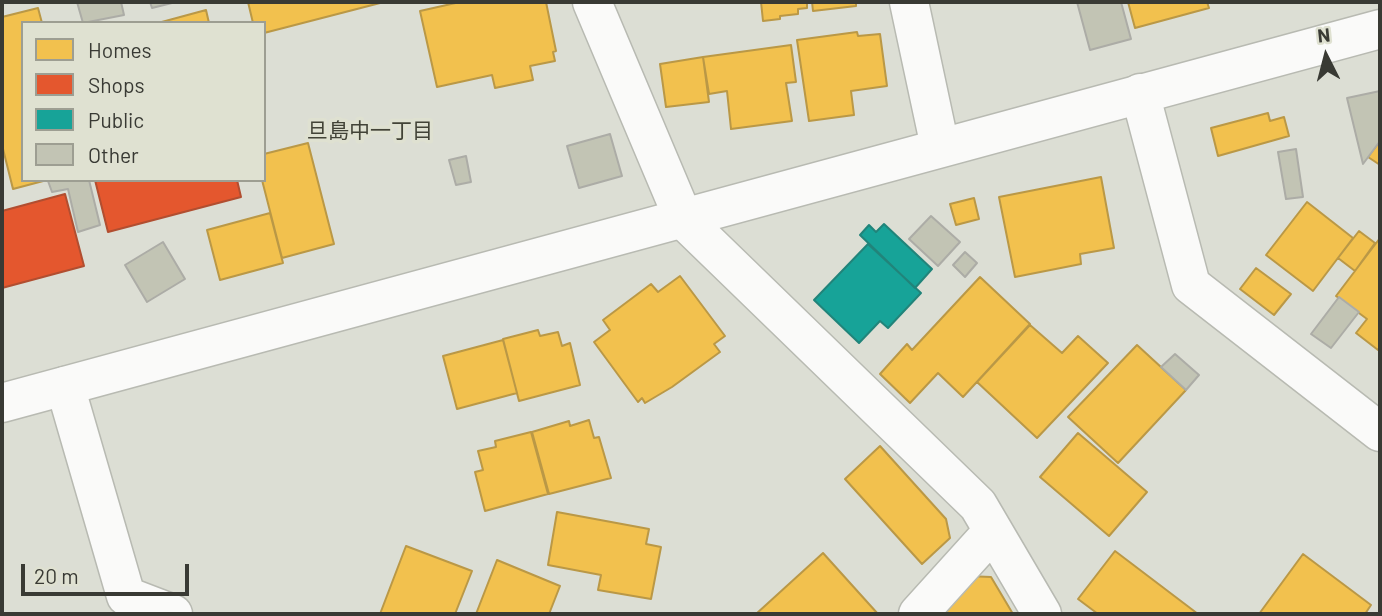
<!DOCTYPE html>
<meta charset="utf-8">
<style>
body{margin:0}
#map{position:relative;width:1382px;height:616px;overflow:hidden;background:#dcded4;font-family:Barlow,sans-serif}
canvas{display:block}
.frame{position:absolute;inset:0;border:4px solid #393a34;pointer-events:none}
.legend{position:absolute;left:21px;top:21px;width:245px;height:161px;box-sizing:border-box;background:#dfe1d1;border:2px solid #9d9e92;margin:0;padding:9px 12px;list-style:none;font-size:21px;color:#393a34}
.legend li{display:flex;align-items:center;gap:14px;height:35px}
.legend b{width:35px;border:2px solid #9d9e92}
.north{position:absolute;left:1291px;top:21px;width:70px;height:70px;-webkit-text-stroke:5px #dfe1d1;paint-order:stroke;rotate:354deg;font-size:19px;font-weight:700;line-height:28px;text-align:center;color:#393a34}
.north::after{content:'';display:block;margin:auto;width:24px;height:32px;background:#393a34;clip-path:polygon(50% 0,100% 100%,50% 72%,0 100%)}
.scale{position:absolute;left:21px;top:564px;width:168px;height:32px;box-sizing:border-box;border:4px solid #393a34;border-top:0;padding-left:9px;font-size:21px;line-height:24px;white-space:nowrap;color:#393a34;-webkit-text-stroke:5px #dfe1d1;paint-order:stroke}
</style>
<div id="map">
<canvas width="1382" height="616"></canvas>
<div class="frame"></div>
<ul class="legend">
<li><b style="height:19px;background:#f2c14e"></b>Homes</li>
<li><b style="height:19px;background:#e4572e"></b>Shops</li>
<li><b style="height:19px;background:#17a398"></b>Public</li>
<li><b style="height:19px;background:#c2c4b4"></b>Other</li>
</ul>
<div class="north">N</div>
<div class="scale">20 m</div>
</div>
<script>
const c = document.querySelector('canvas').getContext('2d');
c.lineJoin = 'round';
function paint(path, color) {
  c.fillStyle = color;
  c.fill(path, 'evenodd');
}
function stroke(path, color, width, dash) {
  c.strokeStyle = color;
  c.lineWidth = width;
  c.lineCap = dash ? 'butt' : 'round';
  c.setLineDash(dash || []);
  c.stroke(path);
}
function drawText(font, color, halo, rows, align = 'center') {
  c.font = font + ' Barlow,"Noto Sans JP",sans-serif';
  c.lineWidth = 7;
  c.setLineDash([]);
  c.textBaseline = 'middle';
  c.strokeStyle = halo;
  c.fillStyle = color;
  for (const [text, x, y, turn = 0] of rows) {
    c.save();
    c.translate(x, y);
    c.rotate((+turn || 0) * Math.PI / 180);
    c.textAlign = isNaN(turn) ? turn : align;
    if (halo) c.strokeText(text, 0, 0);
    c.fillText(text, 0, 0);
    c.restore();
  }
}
const homes = new Path2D(`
 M248,2h136l-120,31v-10h-11z
 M460,2h86l10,49 -3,1 2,9 -25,5 3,14 -38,8 -3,-13 -55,12 -17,-76z
 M761,2h46v6l-9,1v5l-18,2v3l-17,2z
 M812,2h44v4l-43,5z
 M1128,2h79l2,6 -74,20z
 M38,8l4,15h-19v157h24l-34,9 -11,-44v-128z
 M206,10l3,13h-51z
 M857,32l1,4 22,-2 7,52 -36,5 3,24 -45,6 -12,-81z
 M791,45l5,37 -10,1 6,38 -61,8 -4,-38 -18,3 -6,-37z
 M703,57l6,45 -43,5 -6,-43z
 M1268,113l2,8 14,-4 5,19 -71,20 -7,-28z
 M1380,141v24l-12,-8z
 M308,143l26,101 -52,14 -20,-78h2v-26z
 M1101,177l13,71 -34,6 1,10 -66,13 -16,-80z
 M974,198l5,21 -23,6 -6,-21z
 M1307,202l46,36 -40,53 -47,-36z
 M270,213l13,50 -63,17 -13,-50z
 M1359,231l16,12 -20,28 -17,-13z
 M1380,238v109l-2,3 -22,-17 11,-14 -31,-23z
 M1256,268l35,26 -17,21 -34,-26z
 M680,276l45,60 -11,8 6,8 -48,35 -27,16 -3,-5 -4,4 -44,-60 16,-12 -7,-10 48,-36 7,8z
 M980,277l50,47 -67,73 -25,-24 -28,30 -30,-29 27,-30 5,6z
 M1030,325l32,28 16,-17 30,27 -71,75 -60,-56z
 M538,330l2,6 18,-4 4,14 8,-3 10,42 -61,16 -16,-62z
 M503,340l14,53 -60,16 -14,-53z
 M1137,345l49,45 -68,73 -50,-46z
 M589,420l5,18 5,-1 12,41 -62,16 -17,-62 37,-11 1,5z
 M531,432l17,62 -63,17 -10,-39 8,-2 -5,-19 18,-4 -1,-6z
 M1078,433l69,59 -38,44 -69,-59z
 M880,446l66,73 4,19 -28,26 -77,-85z
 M557,512l92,17 -3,15 15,3 -10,52 -53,-9 3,-15 -53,-10z
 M406,546l66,25 -17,43h-75z
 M1115,551l83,63h-100l-20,-15z
 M823,553l55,61h-122z
 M1303,554l68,51 -6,9h-106z
 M497,560l63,26 -11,28h-73z
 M966,576l25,1 22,37h-80z`);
const shops = new Path2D(`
 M95,180h142l4,17 -133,35z
 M65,194l19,72 -82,22v-77z`);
const public = new Path2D(`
 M884,224l48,45 -17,19 -55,-53 9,-10 7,7z
 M868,244l53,49 -33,35 -8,-7 -21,22 -45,-43z`);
const building = new Path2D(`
 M77,2h44l3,13 -41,8z
 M150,2h26l-24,6z
 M1077,2h44l10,37 -41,11z
 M1380,91v50l-17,23 -16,-66z
 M610,134l12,42 -43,12 -12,-42z
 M1296,149l7,48 -17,2 -8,-47z
 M466,156l5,26 -15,3 -7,-25z
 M89,180l11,45 -22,7 -10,-43 -16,3 -4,-11z
 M931,216l29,26 -22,24 -29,-27z
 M163,242l22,37 -38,23 -22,-37z
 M965,252l12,11 -12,14 -12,-12z
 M1339,297l20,15 -28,36 -20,-14z
 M1175,354l24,21 -13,15 -25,-23z`);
const minor = new Path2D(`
 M592,2l92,218 294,285 64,109
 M909,2l31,145
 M1140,93l51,192 189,147
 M65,386l61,210 47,18
 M918,614l75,-83`);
const tertiary = new Path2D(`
 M2,403l1378,-374`);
const neighbourhoodNames = [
 ["旦島中一丁目",370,131]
];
paint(homes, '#f2c14e');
stroke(homes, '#ba9846', 2);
paint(shops, '#e4572e');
stroke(shops, '#b14e30', 2);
paint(public, '#17a398');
stroke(public, '#21847a', 2);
paint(building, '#c2c4b4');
stroke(building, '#acaca6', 2);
stroke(minor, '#b8bab2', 41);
stroke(tertiary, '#b8bab2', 41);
stroke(minor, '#fafaf9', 38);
stroke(tertiary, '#fafaf9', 38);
drawText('21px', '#424337', '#dfe1d1', neighbourhoodNames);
</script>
